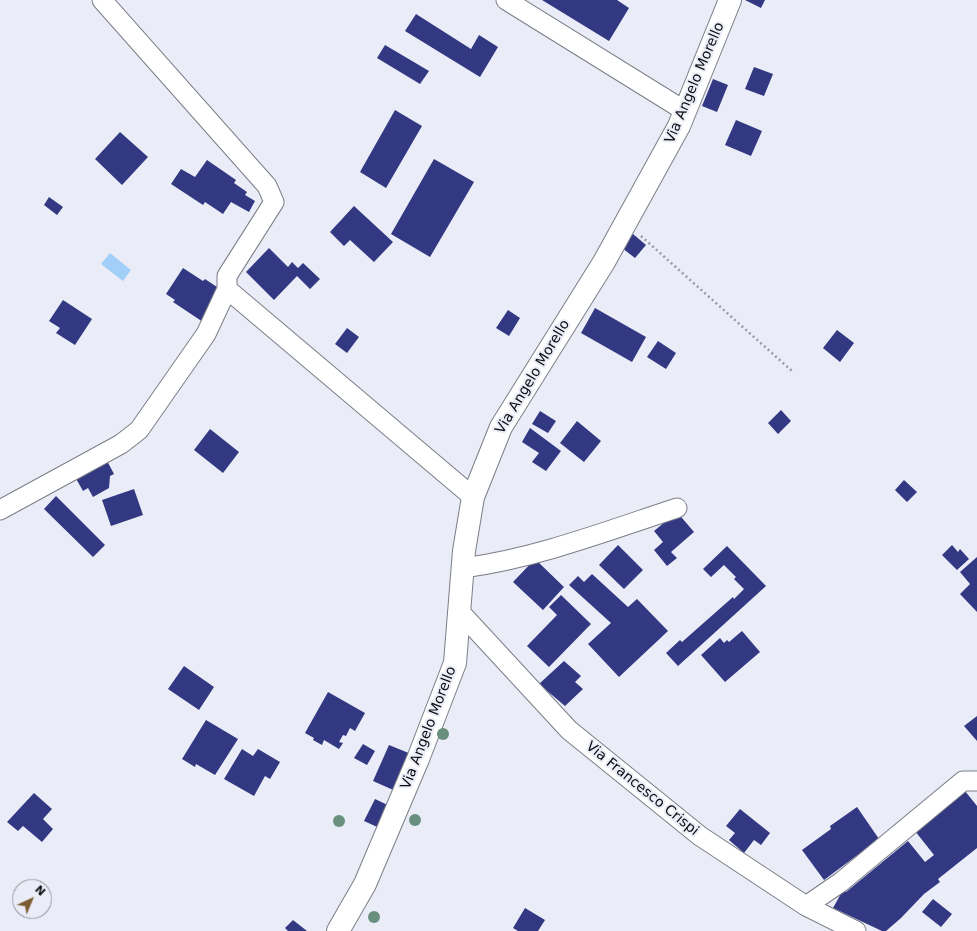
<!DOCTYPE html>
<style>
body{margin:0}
#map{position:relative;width:977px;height:931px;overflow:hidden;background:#eaecf7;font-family:"DejaVu Sans",sans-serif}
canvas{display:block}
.north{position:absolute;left:12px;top:879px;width:40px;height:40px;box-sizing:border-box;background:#eaecf7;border:1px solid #91929a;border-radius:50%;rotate:44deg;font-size:11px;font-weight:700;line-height:16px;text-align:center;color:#0b0c0f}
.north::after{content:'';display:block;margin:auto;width:14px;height:18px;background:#7c5d32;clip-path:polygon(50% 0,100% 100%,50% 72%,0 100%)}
</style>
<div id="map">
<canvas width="977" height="931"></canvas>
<div class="north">N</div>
</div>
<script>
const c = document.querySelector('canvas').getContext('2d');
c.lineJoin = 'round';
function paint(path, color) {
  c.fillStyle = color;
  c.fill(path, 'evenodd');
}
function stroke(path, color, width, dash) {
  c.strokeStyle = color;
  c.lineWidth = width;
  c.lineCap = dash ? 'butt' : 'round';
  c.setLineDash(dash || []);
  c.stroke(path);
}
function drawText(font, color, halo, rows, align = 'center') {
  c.font = font + ' "DejaVu Sans",sans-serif';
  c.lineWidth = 4;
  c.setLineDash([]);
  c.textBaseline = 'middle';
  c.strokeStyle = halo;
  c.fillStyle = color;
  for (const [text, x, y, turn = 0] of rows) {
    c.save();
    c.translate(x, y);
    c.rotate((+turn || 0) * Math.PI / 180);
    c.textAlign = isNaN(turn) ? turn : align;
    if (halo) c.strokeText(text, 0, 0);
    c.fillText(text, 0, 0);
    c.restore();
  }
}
const water = new Path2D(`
 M110,253l21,17 -8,11 -22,-17z`);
const building = new Path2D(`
 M542,0h75l12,8 -20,33z
 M745,0h20l-4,8z
 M416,14l55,35 8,-14 19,12 -18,30 -75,-46z
 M385,45l44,26 -9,13 -43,-26z
 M754,67l19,7 -9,22 -19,-7z
 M713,79l15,6 -11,27 -15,-6z
 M395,110l27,16 -36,62 -26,-16z
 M736,120l26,11 -11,25 -26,-11z
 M120,132l28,25 -26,28 -27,-26z
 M434,159l40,23 -44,75 -39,-23z
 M207,160l29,20 -2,3 13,9 -2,3 10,6 -6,11 -18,-10 -8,12 -18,-12 -2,3 -32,-21 10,-15 14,8z
 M49,197l14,10 -6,8 -13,-10z
 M354,206l39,36 -19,20 -24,-22 -6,6 -14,-14z
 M633,234l13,11 -11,13 -13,-10z
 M269,248l19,19 4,-5 6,6 5,-5 17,16 -10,10 -13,-13 -23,24 -28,-28z
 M183,268l20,13 2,-2 18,12 -20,31 -30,-20 2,-2 -9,-6z
 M63,300l29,19 -17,26 -19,-12 4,-5 -11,-7z
 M595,308l51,29 -14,25 -51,-29z
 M508,310l12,8 -11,18 -13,-8z
 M347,328l12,9 -12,16 -12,-9z
 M837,330l17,13 -14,19 -17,-14z
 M658,341l18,12 -10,16 -19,-12z
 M781,410l10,11 -13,13 -10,-11z
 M540,411l16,10 -8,12 -16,-9z
 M577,421l24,20 -17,21 -24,-19z
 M530,428l31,23 -15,20 -14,-9 7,-9 -17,-11z
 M210,429l29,23 -16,21 -29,-23z
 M105,457l9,17 -4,2 -1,12 -16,9 -5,-9 -5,3 -9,-16z
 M904,480l13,12 -10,10 -12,-12z
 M134,489l9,26 -32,11 -9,-26z
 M56,496l49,49 -12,12 -49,-48z
 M677,512l17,20 -23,20 6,6 -10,8 -13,-16 9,-8 -9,-11z
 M618,545l25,25 -19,19 -25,-24z
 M952,545l6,7 2,-3 9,10 -12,11 -15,-15z
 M727,546l39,40 -88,80 -12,-13 14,-13 2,2 51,-45 1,2 10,-10 -10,-10 2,-2 -12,-12 -13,12 -8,-8z
 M977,557v55l-17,-18 10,-10 -10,-12z
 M535,559l29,28 -21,23 -30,-28z
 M592,574l36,33 9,-8 31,32 -49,46 -31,-33 23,-21 -42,-38 9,-9 6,6z
 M561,595l30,29 -42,43 -22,-21 30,-31 -8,-8z
 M742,631l18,21 -35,30 -24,-27 19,-17 4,5 3,-3 2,2z
 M564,661l17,15 -6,6 8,7 -18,17 -26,-22z
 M184,666l30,21 -15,23 -31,-21z
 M328,692l37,21 -10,18 -5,-3 -4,8 -3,-1 -4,7 4,1 -4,6 -15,-9 -2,5 -9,-5 1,-2 -9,-5z
 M977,716v25l-13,-15z
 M206,720l32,19 -23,36 -19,-11 -1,3 -13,-8z
 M363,744l12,7 -8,14 -13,-7z
 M389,745l27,11 -16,37 -27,-12z
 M242,749l11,7 5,-7 22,13 -10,17 -5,-3 -11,20 -30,-17z
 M965,791l12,15v42l-39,31 2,3 -16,12 -23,24 -15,13h-4l-49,-23 10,-18 3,2 62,-51 17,21 9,-7 -19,-24z
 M34,793l18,16 -9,10 10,10 -11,13 -19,-16 -5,5 -11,-9z
 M375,799l19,9 -10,22 -20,-9z
 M857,807l22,32 -55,41 -22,-30 29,-21 -1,-3z
 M740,809l30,24 -9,12 -7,-5 -10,13 -15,-13 6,-7 -9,-7z
 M933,899l19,15 -11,13 -19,-15z
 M525,908l20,12 -7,11h-20l-5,-3z
 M293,920l14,11h-19l-3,-3z`);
const path = new Path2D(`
 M641,236l151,135`);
const minor = new Path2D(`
 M102,0l165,186 7,16 -47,74v13l246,208
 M506,0l179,111
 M0,510l121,-66 18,-14 67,-96 21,-45
 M463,568c74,-10 144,-37 214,-60
 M459,611l110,119 131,106 106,70 50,25
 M806,906l35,-24 122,-101h14`);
const tertiary = new Path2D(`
 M338,931l27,-47 53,-125 37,-96 9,-112 9,-54 28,-70 103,-165 75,-136 51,-126`);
const trees = [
 [443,734],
 [415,820],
 [339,821],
 [374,917]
];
const streetNames = [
 ["Via Angelo Morello",695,83,-67],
 ["Via Angelo Morello",533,377,-59],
 ["Via Angelo Morello",429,728,-69],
 ["Via Francesco Crispi",642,789,39]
];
paint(water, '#a1cff7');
paint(building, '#323882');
stroke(minor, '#7b7e87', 21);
stroke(tertiary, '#7b7e87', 24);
stroke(path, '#999ba3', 2.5, [2, 3]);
stroke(minor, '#fff', 19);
stroke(tertiary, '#fff', 22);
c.fillStyle = '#69907f';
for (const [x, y] of trees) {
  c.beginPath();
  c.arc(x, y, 6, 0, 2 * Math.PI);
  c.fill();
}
drawText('14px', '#0b0c0f', '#eaecf7', streetNames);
</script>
